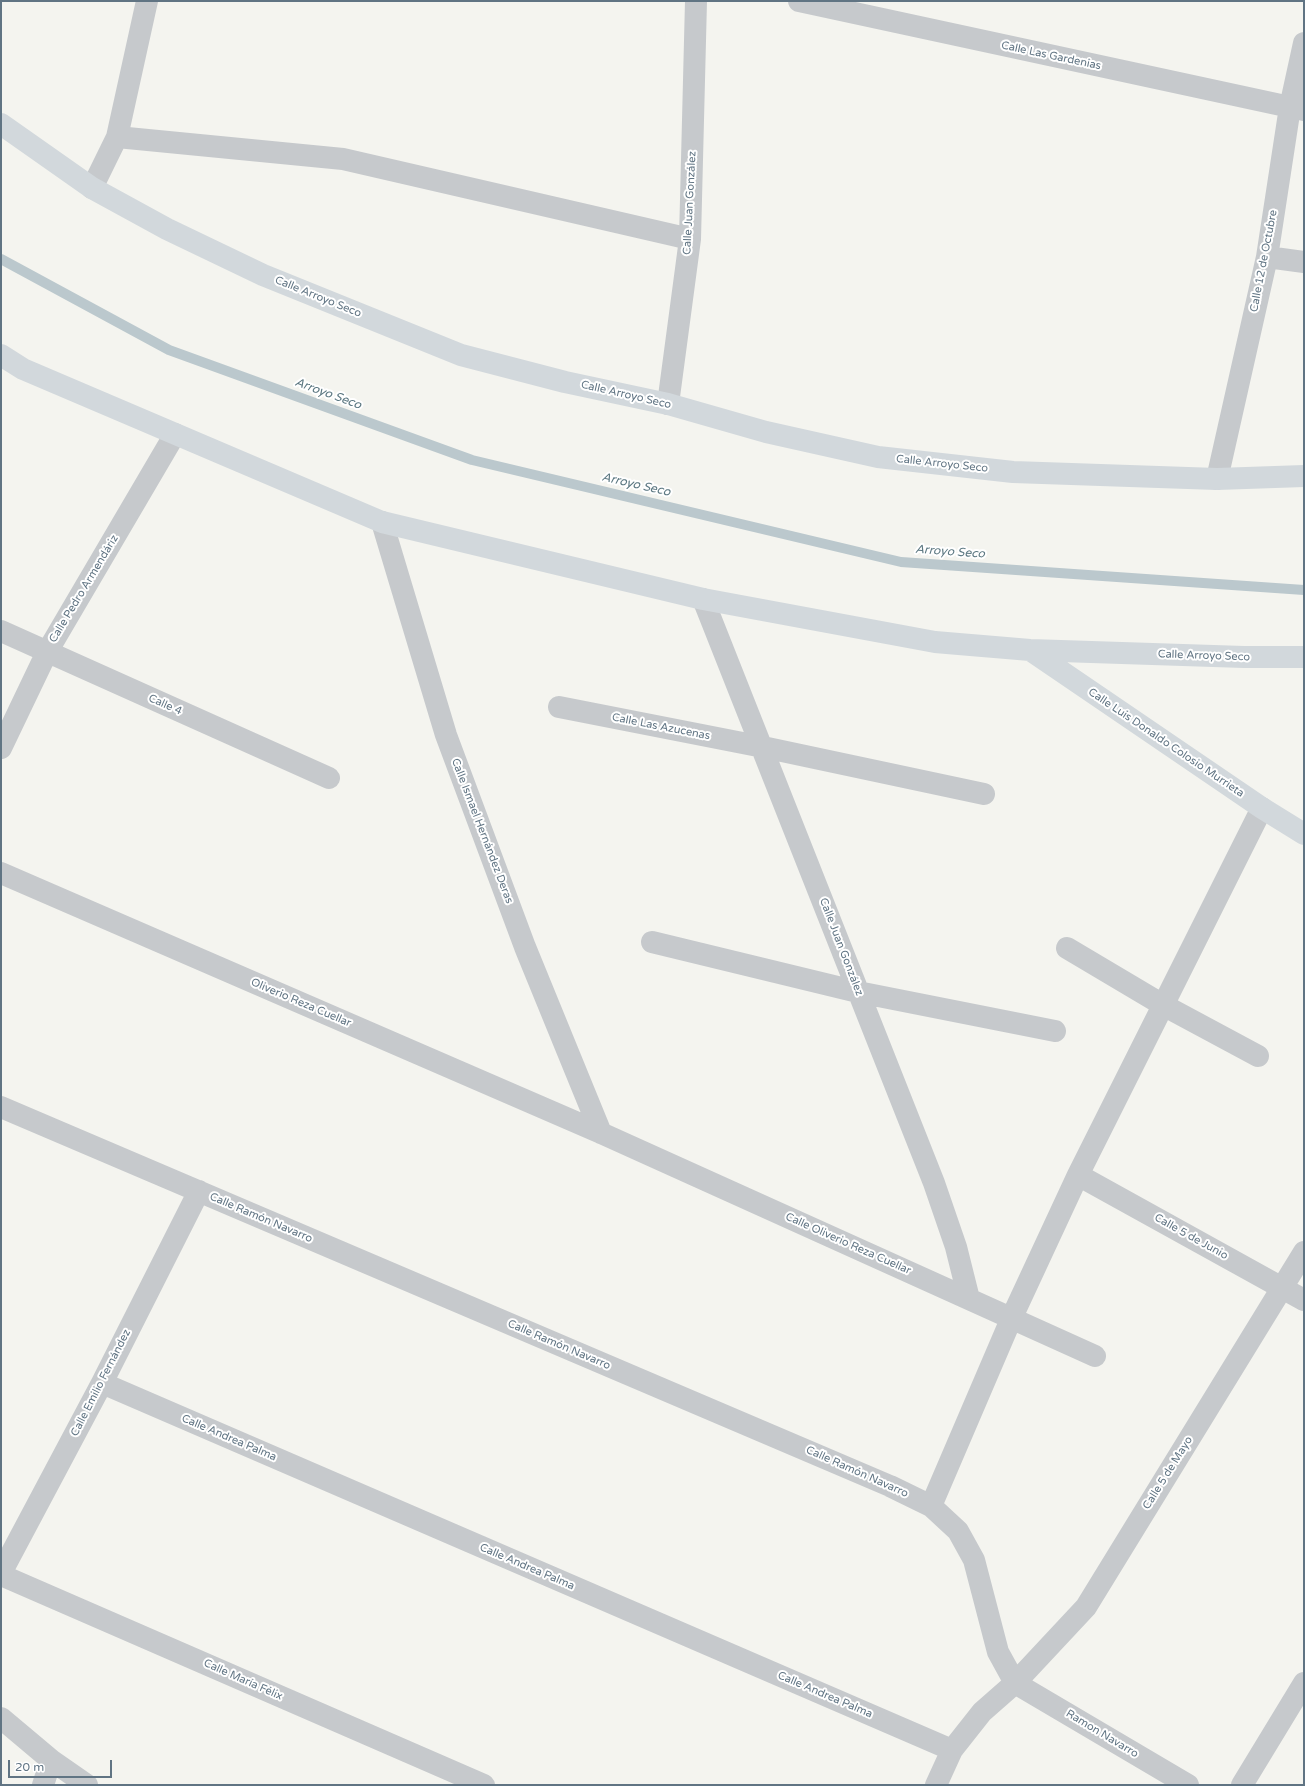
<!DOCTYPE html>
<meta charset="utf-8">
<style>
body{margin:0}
#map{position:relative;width:1305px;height:1786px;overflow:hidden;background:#f4f4ef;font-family:"Varela Round",sans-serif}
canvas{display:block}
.frame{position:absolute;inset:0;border:2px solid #607483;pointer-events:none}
.scale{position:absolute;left:8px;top:1760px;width:104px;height:18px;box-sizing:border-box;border:2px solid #607483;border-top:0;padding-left:5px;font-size:12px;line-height:14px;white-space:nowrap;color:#607483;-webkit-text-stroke:3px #fff;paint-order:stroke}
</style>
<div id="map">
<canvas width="1305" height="1786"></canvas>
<div class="frame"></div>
<div class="scale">20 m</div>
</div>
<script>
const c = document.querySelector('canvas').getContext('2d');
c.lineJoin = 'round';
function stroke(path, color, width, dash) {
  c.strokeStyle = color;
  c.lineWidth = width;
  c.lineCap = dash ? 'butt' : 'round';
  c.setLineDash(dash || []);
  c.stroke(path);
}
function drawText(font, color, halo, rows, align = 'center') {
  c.font = font + ' "Varela Round",sans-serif';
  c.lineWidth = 4;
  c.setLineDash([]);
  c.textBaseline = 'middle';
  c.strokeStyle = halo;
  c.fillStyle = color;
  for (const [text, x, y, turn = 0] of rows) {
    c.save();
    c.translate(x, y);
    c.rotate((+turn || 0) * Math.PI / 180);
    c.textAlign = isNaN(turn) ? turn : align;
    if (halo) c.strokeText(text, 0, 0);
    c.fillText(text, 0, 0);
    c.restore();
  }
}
const stream = new Path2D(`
 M1,259l168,91 303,110 429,102 403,28`);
const street = new Path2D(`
 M799,1l505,109
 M117,137l226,22 347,80
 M92,188l25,-51 30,-136
 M1267,257l37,5
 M668,404l22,-165 6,-238
 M1217,479l50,-222 23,-150 14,-64
 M382,522l64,213 79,212 76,186
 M703,599l231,584 22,64 13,52
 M1,631l328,147
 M559,707l204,40 221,47
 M1,748l46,-96 128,-218
 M1,873l600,260 494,223
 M652,942l206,50 197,39
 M1067,948l96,57 95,51
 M1,1107l889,379 41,20 27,25 16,29 24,92 17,31 173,102
 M1078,1175l226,125
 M102,1383l850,367
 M931,1506l81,-189 66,-142 184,-367
 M1,1573l101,-190 97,-192
 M1,1575l483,210
 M1,1718l50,42 36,25
 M43,1785l8,-25
 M936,1785l16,-35 30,-38 33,-29 71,-76 218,-355
 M1242,1785l62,-102`);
const secondary = new Path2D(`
 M1,124l91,64 75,41 96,46 198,80 104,27 103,22 98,28 112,25 135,15 204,7 87,-3
 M1,355l22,14 359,153 321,77 232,43 95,8 214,7h60
 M1030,650l232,158 42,26`);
const streetNames = [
 ["Calle Las Gardenias",1051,56,12],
 ["Calle Juan González",690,203,-87],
 ["Calle 12 de Octubre",1264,261,-79],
 ["Calle Arroyo Seco",318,297,22],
 ["Calle Arroyo Seco",626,395,13],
 ["Calle Arroyo Seco",942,464,6],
 ["Calle Pedro Armendáriz",84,589,-59],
 ["Calle Arroyo Seco",1204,656,2],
 ["Calle 4",165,705,24],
 ["Calle Las Azucenas",661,727,11],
 ["Calle Luis Donaldo Colosio Murrieta",1166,743,34],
 ["Calle Ismael Hernández Deras",482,831,69],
 ["Calle Juan González",841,947,69],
 ["Oliverio Reza Cuellar",301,1003,23],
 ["Calle Ramón Navarro",261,1218,23],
 ["Calle 5 de Junio",1191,1237,29],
 ["Calle Oliverio Reza Cuellar",848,1244,24],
 ["Calle Ramón Navarro",559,1345,23],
 ["Calle Emilio Fernández",101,1383,-63],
 ["Calle Andrea Palma",229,1438,23],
 ["Calle Ramón Navarro",857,1472,24],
 ["Calle 5 de Mayo",1168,1473,-58],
 ["Calle Andrea Palma",527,1567,23],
 ["Calle María Félix",243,1680,24],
 ["Calle Andrea Palma",825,1695,23],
 ["Ramon Navarro",1102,1734,31]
];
const waterNames = [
 ["Arroyo Seco",328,394,20],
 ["Arroyo Seco",636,485,13],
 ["Arroyo Seco",950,552,4]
];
stroke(stream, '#bbc8cd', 10);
stroke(street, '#c6c9cc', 22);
stroke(secondary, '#d2d8dc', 22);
drawText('11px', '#607483', '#fff', streetNames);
drawText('italic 12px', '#5b7781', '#fff', waterNames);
</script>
